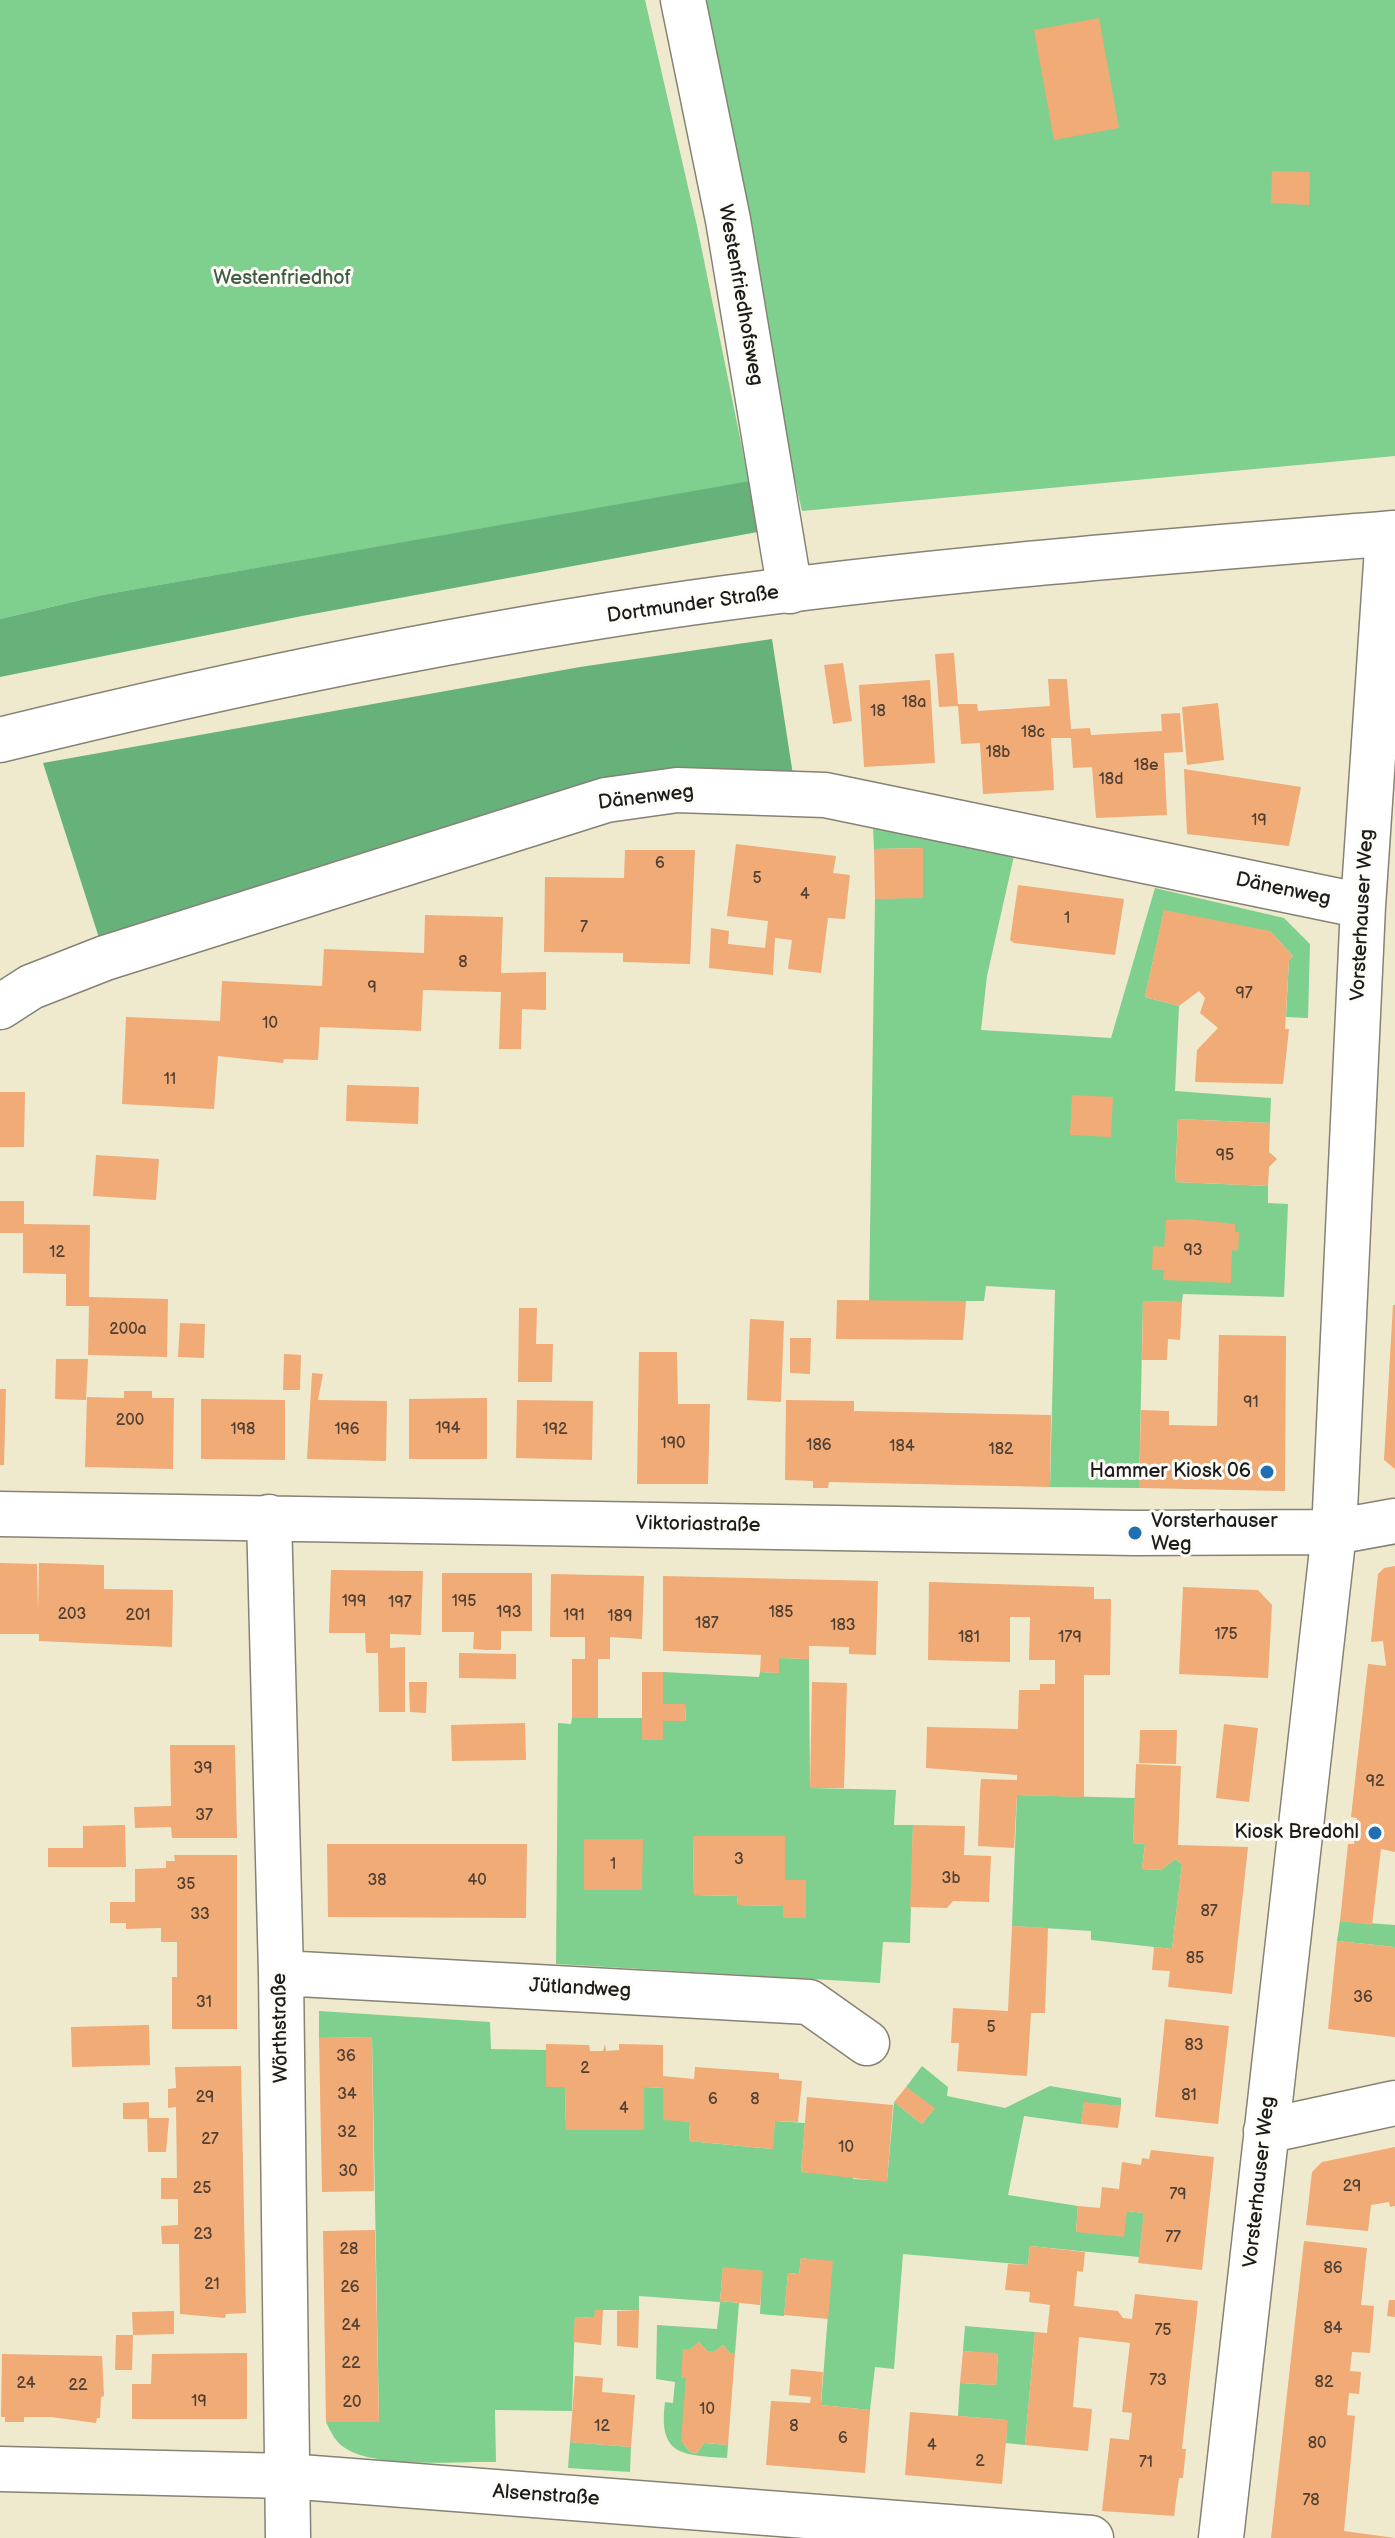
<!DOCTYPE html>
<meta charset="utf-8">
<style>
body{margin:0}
canvas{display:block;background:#efe9ce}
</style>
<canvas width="1395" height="2538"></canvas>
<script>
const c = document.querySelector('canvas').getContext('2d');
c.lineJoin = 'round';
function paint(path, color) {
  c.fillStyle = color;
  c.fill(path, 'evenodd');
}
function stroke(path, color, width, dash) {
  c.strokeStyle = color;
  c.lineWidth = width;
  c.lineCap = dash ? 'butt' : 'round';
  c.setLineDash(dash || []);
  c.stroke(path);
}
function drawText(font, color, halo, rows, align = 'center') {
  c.font = font + ' "Balsamiq Sans",sans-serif';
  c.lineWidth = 6;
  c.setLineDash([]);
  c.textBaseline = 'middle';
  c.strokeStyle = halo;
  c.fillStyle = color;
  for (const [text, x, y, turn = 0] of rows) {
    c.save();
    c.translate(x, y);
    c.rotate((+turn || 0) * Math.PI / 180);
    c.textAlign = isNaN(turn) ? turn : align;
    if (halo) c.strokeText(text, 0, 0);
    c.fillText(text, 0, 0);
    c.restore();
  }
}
const green = new Path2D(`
 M0,0h645l52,226 52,256 -647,113 -102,24z
 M684,0h711v456l-593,55z
 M873,827l141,29 -27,120 -6,54 130,8 44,-150 129,30 26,26 -2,74 -22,-1 3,-57 4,-4 -22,-24 -107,-21 -19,86 34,9 -4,85 96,7 -1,25 -92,-4 -3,63 93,4v17l20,1 -4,93 -101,-3 -1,8 -39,-1 -4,187 -89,-1 5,-197 -69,-4 -2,15h-115l6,-402 48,-2v-49l-49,1z
 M779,1658l30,1 1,129 86,2 -2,35h19l-3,118 -27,-1 -3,41 -324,-19 2,-241 13,1 1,-6h70v22h21v-19l23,-1 -1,-16h-22v-32l96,5 1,-5 19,1zM785,1836v44h21l-23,26 -45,-1 -1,-9 -43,-1 -1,-58zM642,1839v51h-58v-51z
 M1017,1795l118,3 -2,45 12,1 -3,25 19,1 14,-11 7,5 -10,85 -81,-9v-9l-79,-5z
 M1340,1921l55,4v22l-58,-6z
 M319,2011l171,11 1,27 55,1v37h19l1,43h77l1,-43 19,1v31l27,3 -1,19 83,8 3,-28 30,2 -4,49 52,4v3l34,2 7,-79 28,22 12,-15 -28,-22 16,-21 26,21 -1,9 58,12 45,-22 71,12v8l-37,-3 -3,21 -57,-8 -16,79 70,11 -2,26 51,-21 17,2 -5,44 -109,-11 -2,19 -125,-11 -9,115 -19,-2 -5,43 -49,-5 11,-143 -31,-4 -2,16 -11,-1 -4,43 -24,-2 2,-43 -39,-3 -3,33 19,2 -4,50h-5l-7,-8 -8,6h-8l-8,-9 -8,7 -9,29h4l-2,67 6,7 7,1 7,-10 24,2 -1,13c-45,-3 -69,-2 -62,-56l8,1 2,-21 -19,-3 1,-54 60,4 3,-27 -81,-6v14h-43l-2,8 -19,-1 -3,94 -77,-1 1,52c-40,-1 -119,7 -151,-14 -10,-6 -14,-16 -19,-26l53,-1 -7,-384 -53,1z
 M965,2326l70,6 -10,113 -19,-2 1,-23 -49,-4 2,-33 36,2 2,-31 -35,-3z
 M570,2442l61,5 -1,25 -62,-4z`);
const forest = new Path2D(`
 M756,480l7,51 -461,85 -302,61v-58l102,-24z
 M772,639l21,136 -693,166 -57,-178 537,-96z`);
const building = new Path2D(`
 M1099,18l20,110 -65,12 -20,-110z
 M1272,171l38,1 -1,33 -38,-2z
 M954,653l4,51h19l1,7 72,-5 -2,-27h19l4,50 19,-1 1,7 71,-4 -1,-17 19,-1 3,39 -19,1 3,62 -71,3 -4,-51 -19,1 -2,-30h-20l3,52 -71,4 -3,-51 -19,1 -3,-38 -19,1 -4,-53z
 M843,663l9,58 -19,3 -9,-59z
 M930,680l5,83 -71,4 -5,-82z
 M1218,703l6,57 -37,5 -5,-58z
 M1184,769l117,18 -12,59 -102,-12z
 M736,844l100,12 -3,17 17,2 -5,44 -17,-1 -7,55 -33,-4 4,-29 -17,-2 -2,37 -64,-7 2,-40 18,3 -1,13 37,4 3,-27 -41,-5z
 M923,848v50l-48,1 -1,-50z
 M625,850h70l-5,114 -67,-2v-9l-79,-1 1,-75 79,1z
 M1018,885l106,14 -9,56 -101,-12 -4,-3z
 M1164,910l106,21 23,25 -4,4 -4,69h4l-6,55 -88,-2 2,-32 21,-22 -18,-15 5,-15 -6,-7 -20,15 -34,-9z
 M425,915l78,2 -2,56 45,-1v38l-24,-1 -1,40h-22l2,-57 -78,-2 -2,41 -101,-4 -2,33 -34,-1 -1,4 -65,-7 -4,53 -92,-5 4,-87 94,4 2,-40 100,5 2,-37 100,4z
 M347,1085l72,2 -1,37 -72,-3z
 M0,1092h25l-1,55h-24z
 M1072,1095l41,2 -2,40 -41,-2z
 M1178,1119l92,4 -1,29 8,7 -8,8 -1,19 -93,-4z
 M96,1155l63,4 -3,41 -63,-4z
 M0,1201h24v23l66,1 -1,72 79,2 -1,58 -79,-2 1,-49h-23v-32l-43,-1v-40h-23z
 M1189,1219l46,5v8h4l-1,19 -6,-1 -1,33 -68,-3 1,-10h-12l1,-24 11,1 2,-27z
 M837,1300l129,1 -3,39 -127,-1z
 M1143,1301l39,1 -2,38 -12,-1 -1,21h-25z
 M1393,1305h2v164l-11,-9z
 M519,1308h18l-1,36h17l-1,38h-34z
 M750,1319l34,2 -3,81 -34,-2z
 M180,1323l25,1 -1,34 -26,-1z
 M1219,1335l67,1 -1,155 -146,-3 2,-78 28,1v14l48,1z
 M790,1338h21l-1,36 -20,-1z
 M639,1352h38l1,52h32l-2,80h-71z
 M284,1354l17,1 -1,35h-17z
 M56,1359h32l-2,41 -31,-1z
 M312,1373l11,1 -5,26 69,1 -1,60 -79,-2z
 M0,1389h6l-2,76h-4z
 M124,1391h28v7h22l-1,71 -88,-2 2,-70 37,1z
 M487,1398v61h-78v-60z
 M201,1399l84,1v60l-84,-1z
 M517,1400l76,1 -1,59 -76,-2z
 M786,1400l68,1v10l197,4 -1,72 -221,-5 -1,6h-15v-7l-28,-1z
 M0,1563l37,1 1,48 1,-49 65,2v24l69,1 -1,57 -133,-6v-7h-39z
 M1395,1566v286l-14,-3 -9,76 -32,-4 8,-77h6l3,-26 -6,-1 17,-153 18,2 -3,-25 -12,1 7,-68 6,-6z
 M331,1570l92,1 -2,64 -31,-1v14l15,-1v65h-26l-1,-59h-12l-1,-20h-36z
 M442,1573h90v58h-31v19h-14l-14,-1 1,-17h-32z
 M551,1574l93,2 -2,63 -32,-2v22h-12v59h-26v-59h13v-22h-35z
 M663,1576l215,5 -2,74 -27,-1v-7l-40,-1v13l-30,-1v15l-19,-1 1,-17 -98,-4z
 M929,1582l165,5v12h17l-1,76h-26v122l-67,-2 -3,53 -36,-2 2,-54 1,-13 36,1v-5l-91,-7 1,-41 91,2 1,-39h21v-6h15v-24h-26l1,-43h-20v45l-82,-2z
 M1183,1587l75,3 14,15 -4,73 -89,-4z
 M459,1653l57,1v25l-57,-1z
 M642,1672h21v32h22l1,17h-23v19h-21z
 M409,1682h18l-1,31 -16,-1z
 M812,1682l35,1 -3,105h-34z
 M525,1723l1,37 -74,1 -1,-36z
 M1224,1724l34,4 -9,74 -33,-4z
 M1140,1730h37l-1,34 -37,-1z
 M170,1745h65l2,93h-65l-1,-11 -36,1 -1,-21 37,-1z
 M1136,1764l45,2 -3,79 70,2 -16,147 -64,-7 2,-16 -18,-1 2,-23 18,2 10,-85 -7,-5 -14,11 -19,-1 3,-25 -12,-1z
 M125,1825l1,42h-78v-19h35v-22z
 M913,1825l52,1 -1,29 27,1 -2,46 -36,-1 -6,7 -37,-1z
 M693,1836h92v44h21v38h-23v-12l-45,-1 -1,-9 -43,-1z
 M584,1839h59l-1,51h-58z
 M327,1844h200l-1,74 -198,-1z
 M174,1855h63v174h-65v-52h5v-35h-16v-14l-35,1v-6h-16v-21h25v-33l31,-1v-7h9z
 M1012,1926l36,2 -3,85h-14l-4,63 -70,-5 2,-28h-8l2,-35 55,3z
 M1337,1941l58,6v90l-67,-8z
 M1165,2019l64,7 -11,98 -63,-7z
 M149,2025l1,40 -78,2 -1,-40z
 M372,2037l2,154 -52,1 -3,-154z
 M546,2044l43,1 1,6h13l2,-7 1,7 13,-1v-6l44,1v31l31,3 1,-12 84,6v6l23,2 -4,41 -23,-1 -2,28 -84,-8 1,-19 -27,-2v-32l-19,-1v43h-78l-1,-43h-19z
 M241,2066l5,247 -20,1 -1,4 -45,-4 -1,-70h-17l-1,-18 17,-1v-26h-17v-21h16l-1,-71 -8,1v-19l8,-1 -1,-21z
 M906,2087l29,21 -13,16 -28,-22z
 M807,2097l86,8 -6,77 -86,-10z
 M149,2102v16h20l-3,34h-18l-1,-33h-24v-16z
 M1084,2102l37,4 -3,22 -37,-4z
 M1395,2147v59l-5,1 -1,-5 -18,3 -3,26 -62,-6 6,-53 10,-10z
 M1151,2150l63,7 -12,113 -64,-7 6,-50 -17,-2 -3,26 -48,-5 2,-26 22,2 2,-21 17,2 3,-27 19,3 1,-7 7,1z
 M375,2230l4,192h-53l-3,-191z
 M1304,2241l63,7 -6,57 13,1 -4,47 -18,-1 -2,19 11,1 -2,22 -10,-1 -2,22 8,1 -11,115 51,7h-124z
 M1030,2246l55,6 -2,20 -6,-1 -3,35 44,5 5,7 9,1 3,-25 63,7 -16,148h4l-3,29h-4l-5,38 -72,-5 8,-73 19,2 3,-27 -10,-1 8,-69 -51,-6 -6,70 19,2 -4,42 -63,-6 10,-113 12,1 3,-28 -21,-3 1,-10 -25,-2 3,-26 20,1z
 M801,2258l32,3 -5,58 -44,-4 4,-42 11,1z
 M723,2267l40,4 -3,34 -40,-4z
 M1389,2300h6v17l-8,-1z
 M595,2310h8l-2,35 -28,-3 2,-25 19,1z
 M639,2310l-1,38 -21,-2v-35z
 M174,2311v23l-41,1 -1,-23z
 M116,2335h17l-1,35h-17z
 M699,2342l8,9h8l8,-6 7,8h5l-7,92 -24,-2 -7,10 -7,-1 -9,-11 5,-63h-5l2,-29h8z
 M963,2351l35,2 -2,32 -36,-2z
 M247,2353v66h-115v-35h19l1,-30z
 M2,2354l100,2 2,40 -3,1 -1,21h-3l-1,5 -45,-6h-27v5h-19v-5h-4z
 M791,2369l32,3 -2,33 49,5 -5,63 -99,-8 5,-64 39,2 1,-6 -22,-2z
 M575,2376l28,2 -1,14 33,3 -4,52 -61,-5z
 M910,2412l98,8 -6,64 -97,-9z`);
const street = new Path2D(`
 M683,0l45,220 62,371
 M0,1007l31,-20 74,-29 501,-158 71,-10 148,5 538,111
 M0,1514l1135,19 199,-1 61,-11
 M269,1517l12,456 7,565
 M281,1973l528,29 58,41
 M1266,2131l129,-28
 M0,2469l287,7 804,62
 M1221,2538l113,-1006 29,-626 25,-372`);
const secondary = new Path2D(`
 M0,740c227,-56 457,-104 689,-137 234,-33 471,-51 706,-70`);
const markers = [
 [1267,1472,8,"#1f6fb2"],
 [1135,1533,8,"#1f6fb2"],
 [1375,1833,8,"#1f6fb2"]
];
const numberNames = [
 ["18a",914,703],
 ["18",878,712],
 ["18c",1033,733],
 ["18b",998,753],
 ["18e",1146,766],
 ["18d",1111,780],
 ["19",1259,821],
 ["6",660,864],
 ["5",757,879],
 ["4",805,895],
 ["1",1067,919],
 ["7",584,928],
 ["8",463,963],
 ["9",372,988],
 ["97",1244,994],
 ["10",270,1024],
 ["11",170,1080],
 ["95",1225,1156],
 ["93",1193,1251],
 ["12",57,1253],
 ["200a",128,1330],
 ["91",1251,1403],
 ["200",130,1421],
 ["194",448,1429],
 ["198",243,1430],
 ["196",347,1430],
 ["192",555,1430],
 ["190",673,1444],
 ["186",819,1446],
 ["184",902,1447],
 ["182",1001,1450],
 ["199",354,1602],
 ["195",464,1602],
 ["197",400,1603],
 ["193",509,1613],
 ["185",781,1613],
 ["203",72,1615],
 ["201",138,1616],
 ["191",574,1616],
 ["189",620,1617],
 ["187",707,1624],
 ["183",843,1626],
 ["175",1226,1635],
 ["181",969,1638],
 ["179",1070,1638],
 ["39",203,1769],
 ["92",1375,1782],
 ["37",204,1816],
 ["3",739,1860],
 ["1",613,1865],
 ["3b",951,1879],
 ["38",377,1881],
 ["40",477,1881],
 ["35",186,1885],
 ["87",1209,1912],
 ["33",200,1915],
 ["85",1195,1959],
 ["36",1363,1998],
 ["31",204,2003],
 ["5",991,2028],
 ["83",1194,2046],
 ["36",346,2057],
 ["2",585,2069],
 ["34",347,2095],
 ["81",1189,2096],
 ["29",205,2098],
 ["6",713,2100],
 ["8",755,2100],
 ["4",624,2109],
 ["32",347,2133],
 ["27",210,2140],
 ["10",846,2148],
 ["30",348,2172],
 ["29",1352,2187],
 ["25",202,2189],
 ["79",1178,2195],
 ["23",203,2235],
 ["77",1173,2238],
 ["28",349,2250],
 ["86",1333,2269],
 ["21",212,2285],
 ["26",350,2288],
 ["24",351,2326],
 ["84",1333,2329],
 ["75",1163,2331],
 ["22",351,2364],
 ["73",1158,2381],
 ["82",1324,2383],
 ["24",26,2384],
 ["22",78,2386],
 ["19",199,2402],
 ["20",352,2403],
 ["10",707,2410],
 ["12",602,2427],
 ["8",794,2427],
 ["6",843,2439],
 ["80",1317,2444],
 ["4",932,2446],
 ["2",980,2462],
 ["71",1146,2463],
 ["78",1311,2501]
];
const parkNames = [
 ["Westenfriedhof",282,279]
];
const streetNames = [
 ["Westenfriedhofsweg",740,295,80],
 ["Dortmunder Straße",693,605,-8],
 ["Dänenweg",646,798,-7],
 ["Dänenweg",1283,890,12],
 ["Vorsterhauser Weg",1363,915,-87],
 ["Viktoriastraße",698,1525,1],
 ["Jütlandweg",580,1989,3],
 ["Wörthstraße",281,2028,-91],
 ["Vorsterhauser Weg",1260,2182,-84],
 ["Alsenstraße",546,2496,4]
];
const poiNames = [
 ["Hammer Kiosk 06",1251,1472],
 ["Vorsterhauser",1151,1522,"left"],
 ["Weg",1151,1545,"left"],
 ["Kiosk Bredohl",1359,1833]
];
paint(green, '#7fcf8f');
paint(forest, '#67b27a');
paint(building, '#f0ab77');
stroke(street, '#868275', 47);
stroke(secondary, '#868275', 47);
stroke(street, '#fff', 44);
stroke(secondary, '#fff', 44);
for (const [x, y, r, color] of markers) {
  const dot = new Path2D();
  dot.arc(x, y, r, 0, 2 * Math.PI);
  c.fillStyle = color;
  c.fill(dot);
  stroke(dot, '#fdfcf7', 3);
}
drawText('16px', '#514033', null, numberNames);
drawText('20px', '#3f5b44', '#fdfcf7', parkNames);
drawText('20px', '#1c1c1c', '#fdfcf7', streetNames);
drawText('20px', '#1c1c1c', '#fdfcf7', poiNames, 'right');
</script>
